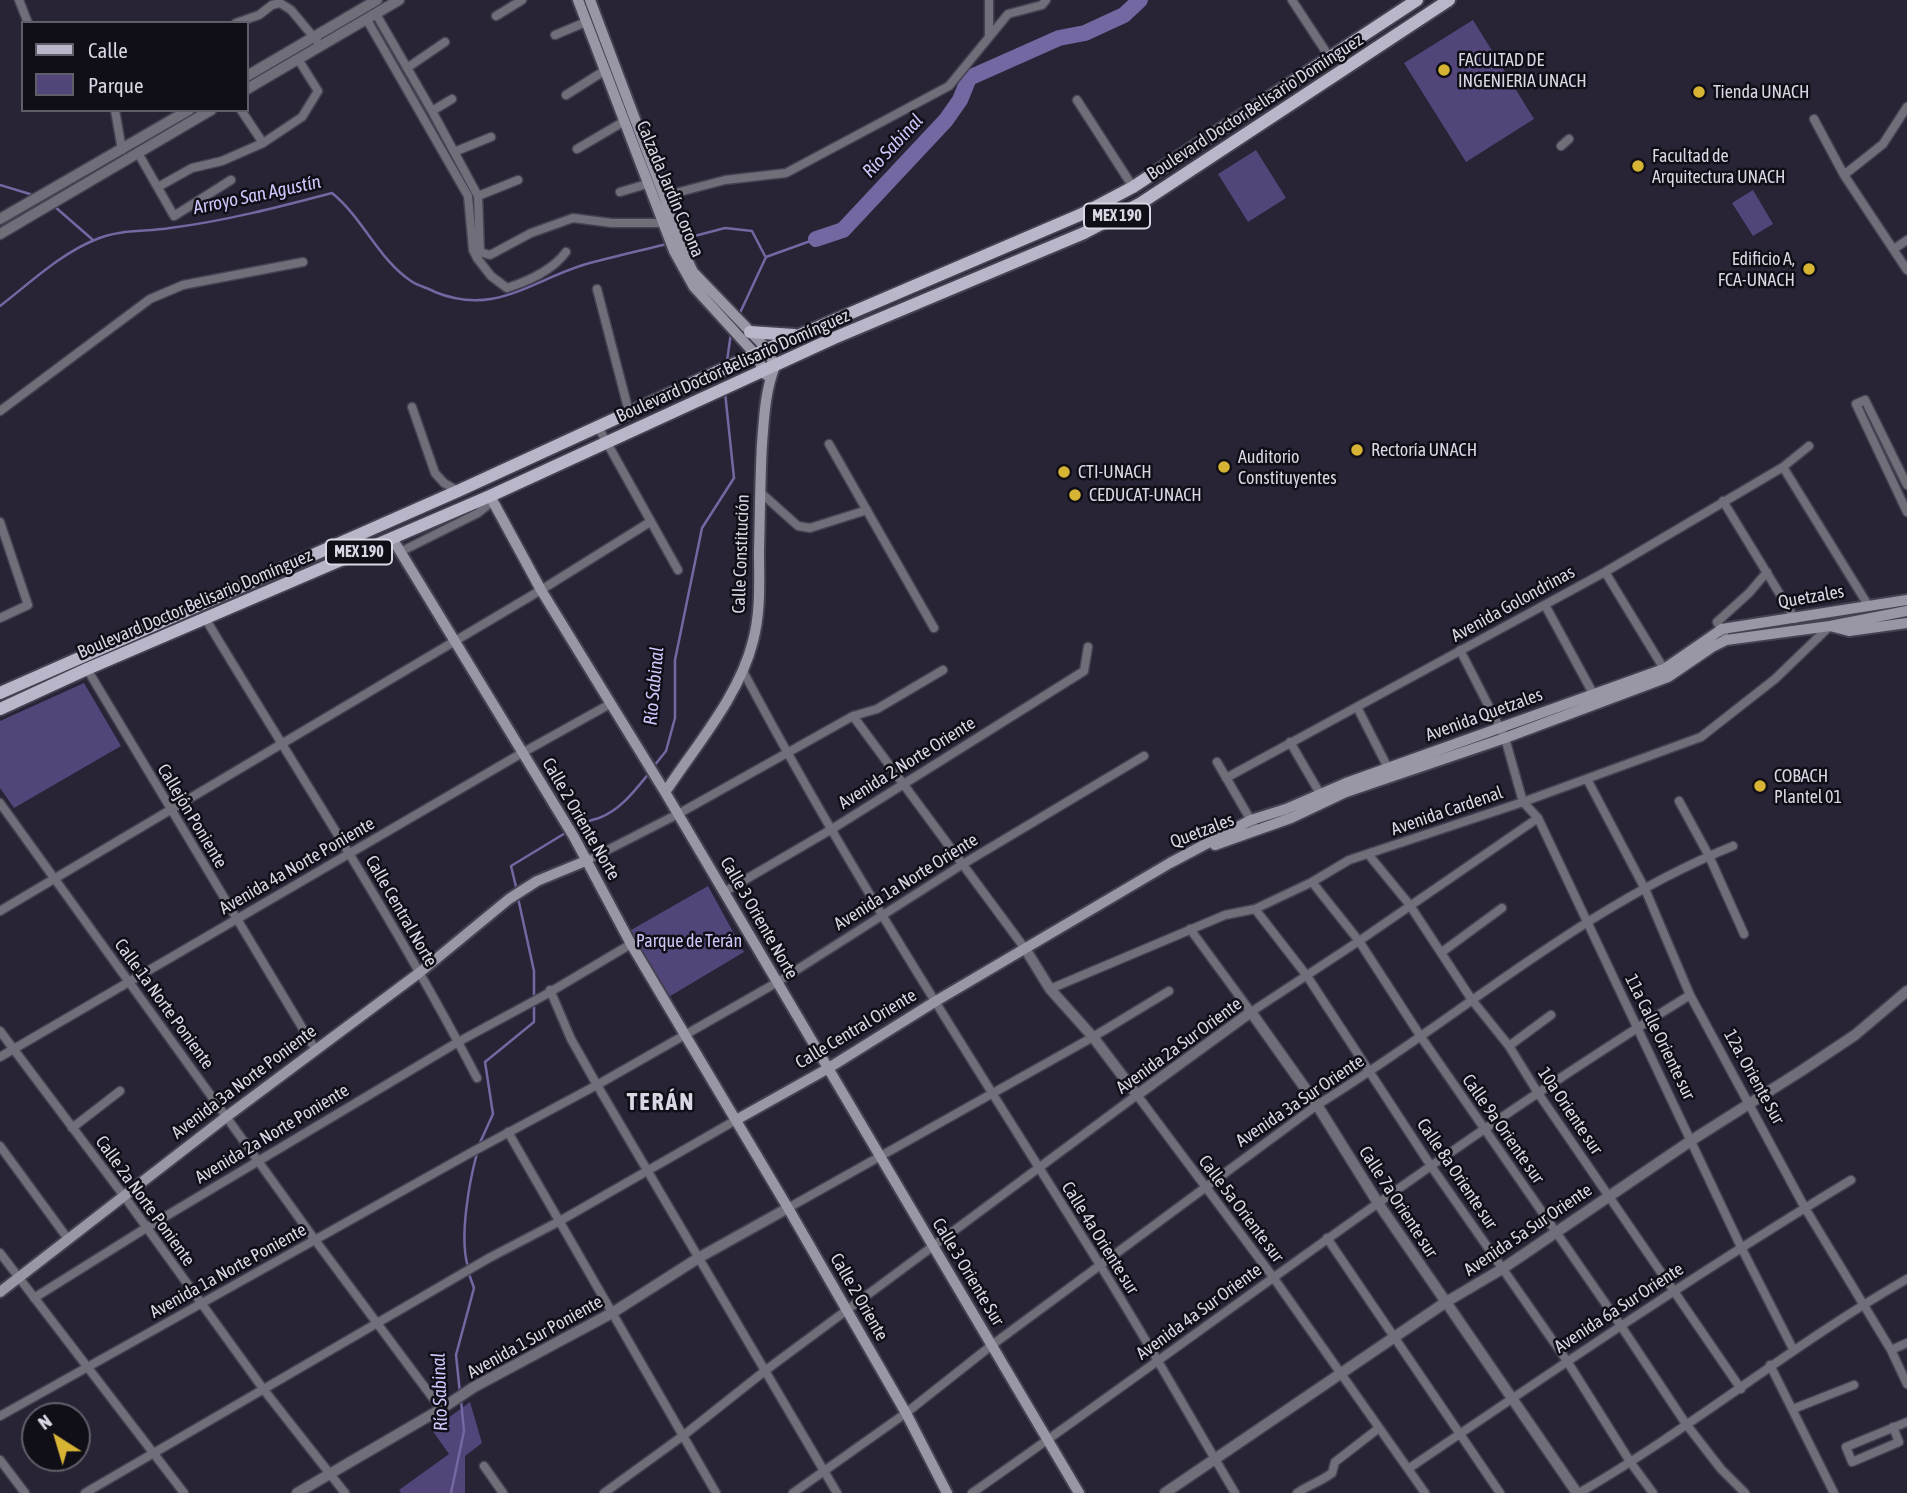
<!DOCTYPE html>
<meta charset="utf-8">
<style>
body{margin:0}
#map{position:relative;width:1907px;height:1493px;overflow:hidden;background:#282436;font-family:"Asap Condensed",sans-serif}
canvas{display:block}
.legend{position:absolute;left:21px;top:21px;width:228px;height:91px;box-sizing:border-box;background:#100e17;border:2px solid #605e69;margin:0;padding:9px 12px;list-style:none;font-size:21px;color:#d9d7e3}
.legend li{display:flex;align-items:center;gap:14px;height:35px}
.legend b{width:35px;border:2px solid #605e69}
.north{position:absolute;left:21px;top:1402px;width:70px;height:70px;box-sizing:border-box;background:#100e17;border:2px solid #605e69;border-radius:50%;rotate:323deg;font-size:19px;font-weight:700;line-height:28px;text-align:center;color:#d9d7e3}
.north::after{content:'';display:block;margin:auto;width:24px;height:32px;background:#d7b434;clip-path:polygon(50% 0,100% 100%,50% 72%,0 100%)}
</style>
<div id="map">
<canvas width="1907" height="1493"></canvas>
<ul class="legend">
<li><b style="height:9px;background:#b9b6ca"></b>Calle</li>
<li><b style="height:19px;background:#514579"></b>Parque</li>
</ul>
<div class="north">N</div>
</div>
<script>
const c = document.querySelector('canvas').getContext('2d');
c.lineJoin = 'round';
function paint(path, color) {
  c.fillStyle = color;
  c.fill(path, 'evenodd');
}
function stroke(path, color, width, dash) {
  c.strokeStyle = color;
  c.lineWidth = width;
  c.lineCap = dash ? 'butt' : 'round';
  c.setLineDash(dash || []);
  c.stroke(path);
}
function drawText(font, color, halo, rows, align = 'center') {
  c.font = font + ' "Asap Condensed",sans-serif';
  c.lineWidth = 5;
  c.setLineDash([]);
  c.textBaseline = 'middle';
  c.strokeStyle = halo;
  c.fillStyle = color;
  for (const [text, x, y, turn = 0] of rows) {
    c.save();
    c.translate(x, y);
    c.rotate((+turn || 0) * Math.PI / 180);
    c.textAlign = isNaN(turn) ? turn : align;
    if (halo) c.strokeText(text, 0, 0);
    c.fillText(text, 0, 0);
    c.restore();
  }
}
const green = new Path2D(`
 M1473,20l61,99 -68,43 -62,-99z
 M1256,150l30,48 -38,24 -30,-48z
 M1753,190l20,34 -20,12 -21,-33z
 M84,683l37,63 -107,62 -14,-20v-67z
 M708,886l36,66 -77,46 -36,-68z
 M470,1402l12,41 -17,13v37h-64l-2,-3 50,-36 -17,-24z`);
const stream = new Path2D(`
 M0,185l33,10
 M54,206l39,34
 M683,239l42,-11 27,3 13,25
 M0,306c30,-23 61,-53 97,-67 24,-10 48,-7 73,-11 55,-7 109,-21 162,-35 31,25 46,66 79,88 7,5 17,7 24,11 59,24 94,-10 148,-27 28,-8 56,-14 84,-21
 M739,315l27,-58 50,-18
 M727,361l4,-28
 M654,766l12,-15 9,-33v-58l27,-132 32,-50 -9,-86
 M573,828c9,-6 16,-7 26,-10 22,-8 37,-29 51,-46
 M517,891l-6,-25 56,-34
 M518,898l16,73v27
 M478,1147l15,-33 -8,-52 49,-40v-17
 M468,1267c-9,-29 1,-84 9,-114
 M460,1393l-4,-38 18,-67 -5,-14
 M451,1493l13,-62 -3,-31`);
const river = new Path2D(`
 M816,239l27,-9 103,-110 14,-20 9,-22 90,-40 26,-5 39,-18 16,-15`);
const minor = new Path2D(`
 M19,0l9,23
 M1292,0l38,58
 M376,14l56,97 46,85 2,56 -3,6
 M496,16l26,-16
 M367,20l101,176 5,54 4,8 14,18 16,12c21,-7 45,-17 59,-36
 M236,23l23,-8 13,-10 8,-2 11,7 26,31
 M555,35l31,-13
 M989,35v-35
 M407,68l38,-26
 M566,95l38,-24
 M1077,100l56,87
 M115,110l7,40
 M241,110l22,33
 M432,111l20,-12
 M1814,119l30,56 63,95
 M1561,146l8,-7
 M577,149l46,-27
 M454,152l37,-15
 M138,153l36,63 57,-36
 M1844,175l39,-31 24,-37
 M158,187l34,-19 30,-7 41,-18 39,-26 16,-26 -20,-32
 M620,192l27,-8
 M478,196l40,-16
 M664,196l61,-16 61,-7 163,-87 59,-72 34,-9 4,-5
 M1894,249l13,-9
 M476,251l14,4 41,-22 42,-15 39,5h52
 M597,289l32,123
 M412,407l23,66 9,10 14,8
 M0,411l150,-112 33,-14 120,-23
 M597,425l81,145
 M829,444l105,184
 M1783,467l85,138
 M1907,485l-42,-85 -9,4 51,108
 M760,492l38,34 12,2 57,-18
 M1723,501l72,118
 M0,522l28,83 -28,13
 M400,552l78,-39 10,-8 2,-9
 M1605,572l62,102
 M1545,605l50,92
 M205,618c92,153 190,302 272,460
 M1724,634l-7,-12 32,-29 18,-21
 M1460,650l45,88 18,64 15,16 203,429 52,102
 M87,669l228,380
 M743,671c108,204 235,398 357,594 47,75 90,152 135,228
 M1357,707l31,61
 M853,716l173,234
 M1290,742l32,55
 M1217,762l36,62
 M1226,778l379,-206 178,-105 26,-21
 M1587,779l58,110 45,106 115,213 86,142 16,34
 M1679,801l30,55 35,78
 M0,803l315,437 126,169
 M1368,854l41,50 63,96 37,46 29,47 203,296
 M588,860l90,-46 175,-98 24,-7 66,-39
 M1312,882l47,59 62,96 200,289 65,98 35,45 24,24
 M724,892l108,-63 252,-158 4,-24
 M1255,909l52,67 124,190 136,195 64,102 22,30
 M0,911l541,-321 109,-68
 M1190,929l61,83 108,-71 179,-123
 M1442,952l60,-44
 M1050,989l175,-74 30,-6 57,-27 37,-22 174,-58 178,-65 74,-58 55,-53
 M550,990l21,49 26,46 240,408
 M0,1031l124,165 140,194 81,103
 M1509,1046l42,-31
 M0,1057l522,-304 88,-49
 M72,1128l48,-37
 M508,1132l208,361
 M0,1146l68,93
 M788,1208l305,-171 76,-46
 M1327,1238l173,255
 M0,1253l184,240
 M34,1298l112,-70 312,-186 87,-47 86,-51
 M1891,1350l16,-7
 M1770,1365l64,128
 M1793,1409l61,-24
 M0,1416l472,-264 125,-67 179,-102 187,-119 181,-108
 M1893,1427l6,15 -47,20 -6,-15 61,-25
 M0,1460l25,33
 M484,1466l19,27
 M1408,1469c146,-99 292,-198 443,-289
 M85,1493l404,-235 69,-36 178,-102
 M604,1493l80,-58 82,-65 371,-275 136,182 152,216
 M793,1493l113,-80 86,-68 325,-240c139,-85 263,-197 416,-259
 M972,1493c239,-167 470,-345 718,-498
 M1297,1493c12,-8 23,-11 35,-20l3,-11 44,-34
 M1579,1493c113,-65 214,-149 328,-214`);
const tertiary = new Path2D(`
 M247,76l130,-76
 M247,89l152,-89
 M0,219l189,-109
 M0,234l211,-124
 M1026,950l24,39 43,48 44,58 114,-83 66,93 61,98 199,290
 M297,1493l144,-84 33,-22 138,-74 88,-56 88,-49
 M1165,1493l281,-191 56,-33 190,-129 109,-69 54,-36 52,-44`);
const secondary = new Path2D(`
 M578,0l96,251 20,36 61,67 11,21
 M590,0l74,196 18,52 11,24 74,77 8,17c-10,25 -11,52 -13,78 -2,36 -2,71 -3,107 0,30 2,60 -6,90 -13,53 -55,102 -85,147
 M490,496l51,94 124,202 414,701
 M392,538l182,299 57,107 157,264 118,205 41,80
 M1830,626l19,5 58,-8
 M1215,845l76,-27 55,-26 159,-54 163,-61 44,-30 14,-7 104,-14 77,-15
 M736,1120l91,-51 109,-68 234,-138 81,-43 35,-11 60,-26 318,-114 58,-40 185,-29
 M0,1292l226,-175 193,-144 90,-74 28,-18 51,-21`);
const primary = new Path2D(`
 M750,332l44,3
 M0,693l458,-202 309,-142 315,-135 51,-27 284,-187
 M0,709l87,-40 403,-173 344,-158 250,-105 57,-30 308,-203`);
const markers = [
 [1444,70,7,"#d7b434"],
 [1699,92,7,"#d7b434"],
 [1638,166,7,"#d7b434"],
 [1809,269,7,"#d7b434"],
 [1357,450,7,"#d7b434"],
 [1224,467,7,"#d7b434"],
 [1064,472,7,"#d7b434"],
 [1075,495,7,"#d7b434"],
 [1760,786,7,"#d7b434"]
];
const shields = [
 [1117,216,66],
 [359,552,66]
];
const shieldNames = [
 ["MEX 190",1117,216],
 ["MEX 190",359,552]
];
const poiNames = [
 ["FACULTAD DE",1458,60],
 ["INGENIERIA UNACH",1458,81],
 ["Tienda UNACH",1713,92],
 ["Facultad de",1652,156],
 ["Arquitectura UNACH",1652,177],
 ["Edificio A,",1795,259,"right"],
 ["FCA-UNACH",1795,280,"right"],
 ["Rectoría UNACH",1371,450],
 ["Auditorio",1238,457],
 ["Constituyentes",1238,478],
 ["CTI-UNACH",1078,472],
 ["CEDUCAT-UNACH",1089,495],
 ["COBACH",1774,776],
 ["Plantel 01",1774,797]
];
const streetNames = [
 ["Boulevard Doctor Belisario Domínguez",1255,107,-33],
 ["Calzada Jardín Corona",670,189,67],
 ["Boulevard Doctor Belisario Domínguez",733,366,-24],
 ["Calle Constitución",741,554,-88],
 ["Quetzales",1811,597,-10],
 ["Boulevard Doctor Belisario Domínguez",195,604,-23],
 ["Avenida Golondrinas",1513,604,-29],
 ["Avenida Quetzales",1484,715,-20],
 ["Avenida 2 Norte Oriente",907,763,-32],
 ["Avenida Cardenal",1447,811,-19],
 ["Callejón Poniente",192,816,59],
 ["Calle 2 Oriente Norte",581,819,60],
 ["Quetzales",1202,831,-21],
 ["Avenida 4a Norte Poniente",297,866,-30],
 ["Avenida 1a Norte Oriente",906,882,-32],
 ["Calle Central Norte",401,911,60],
 ["Calle 3 Oriente Norte",759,918,60],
 ["Calle 1a Norte Poniente",164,1004,54],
 ["Calle Central Oriente",856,1029,-31],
 ["11a Calle Oriente sur",1660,1037,64],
 ["Avenida 2a Sur Oriente",1179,1046,-36],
 ["12a. Oriente Sur",1754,1077,61],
 ["Avenida 3a Norte Poniente",244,1082,-37],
 ["Avenida 3a Sur Oriente",1300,1101,-34],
 ["10a Oriente sur",1570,1111,56],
 ["Calle 9a Oriente sur",1503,1129,55],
 ["Avenida 2a Norte Poniente",272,1134,-31],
 ["Calle 8a Oriente sur",1457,1174,56],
 ["Calle 2a Norte Poniente",145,1201,54],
 ["Calle 7a Oriente sur",1398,1202,57],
 ["Calle 5a Oriente sur",1241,1209,53],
 ["Avenida 5a Sur Oriente",1528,1230,-34],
 ["Calle 4a Oriente sur",1100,1238,58],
 ["Avenida 1a Norte Poniente",228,1271,-29],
 ["Calle 3 Oriente Sur",968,1272,59],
 ["Calle 2 Oriente",859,1297,60],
 ["Avenida 6a Sur Oriente",1619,1308,-33],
 ["Avenida 4a Sur Oriente",1199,1312,-36],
 ["Avenida 1 Sur Poniente",535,1337,-29]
];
const parkNames = [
 ["Parque de Terán",689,941]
];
const waterNames = [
 ["Río Sabinal",893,146,-47],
 ["Arroyo San Agustín",257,195,-12],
 ["Río Sabinal",654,686,-85],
 ["Río Sabinal",440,1392,-92]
];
const districtNames = [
 ["TERÁN",661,1102]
];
paint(green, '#514579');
stroke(stream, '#7467a2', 2.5);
stroke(river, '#7467a2', 16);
stroke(minor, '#444152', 11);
stroke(tertiary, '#444152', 13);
stroke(secondary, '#444152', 14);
stroke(primary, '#444152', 16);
stroke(minor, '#706e78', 8);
stroke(tertiary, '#706e78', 10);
stroke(secondary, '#9997a6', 10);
stroke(primary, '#b9b6ca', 12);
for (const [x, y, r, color] of markers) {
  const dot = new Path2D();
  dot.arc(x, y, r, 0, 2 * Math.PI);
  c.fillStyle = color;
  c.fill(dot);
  stroke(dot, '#100e17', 2.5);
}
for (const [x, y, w] of shields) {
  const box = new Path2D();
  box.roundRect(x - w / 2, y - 12.5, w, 25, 5);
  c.fillStyle = '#100e17';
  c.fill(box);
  stroke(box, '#d9d7e3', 2);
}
drawText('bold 16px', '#d9d7e3', null, shieldNames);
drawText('18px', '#d9d7e3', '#100e17', poiNames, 'left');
drawText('18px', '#d9d7e3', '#100e17', streetNames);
drawText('18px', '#d0c6fa', '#100e17', parkNames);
drawText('italic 19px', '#d0c6fb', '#100e17', waterNames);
c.letterSpacing = '2px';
drawText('bold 24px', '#d9d7e3', '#100e17', districtNames);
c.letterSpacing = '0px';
</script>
